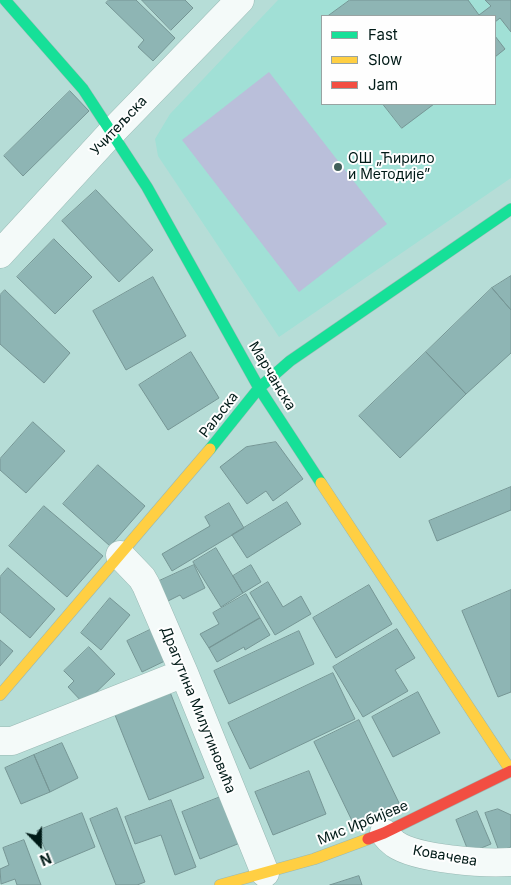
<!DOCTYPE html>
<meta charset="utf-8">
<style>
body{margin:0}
#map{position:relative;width:511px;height:885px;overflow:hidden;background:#b6ddd7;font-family:Inter,sans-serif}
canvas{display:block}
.legend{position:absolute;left:321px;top:15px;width:175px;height:90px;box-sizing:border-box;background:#fefefe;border:1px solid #98a3a2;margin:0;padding:6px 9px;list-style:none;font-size:15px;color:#001a17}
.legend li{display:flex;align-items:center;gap:10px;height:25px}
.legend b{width:25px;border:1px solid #98a3a2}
.north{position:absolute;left:15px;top:820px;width:50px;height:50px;-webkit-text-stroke:4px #fefefe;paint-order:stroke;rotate:158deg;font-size:14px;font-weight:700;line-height:20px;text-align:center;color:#001a17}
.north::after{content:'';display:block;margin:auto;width:18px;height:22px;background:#001a17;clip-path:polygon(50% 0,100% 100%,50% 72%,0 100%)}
</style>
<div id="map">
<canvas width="511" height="885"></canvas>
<ul class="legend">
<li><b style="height:6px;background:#16e098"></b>Fast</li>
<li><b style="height:6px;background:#ffcf43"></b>Slow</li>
<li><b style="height:6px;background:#f24e42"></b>Jam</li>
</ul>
<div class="north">N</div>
</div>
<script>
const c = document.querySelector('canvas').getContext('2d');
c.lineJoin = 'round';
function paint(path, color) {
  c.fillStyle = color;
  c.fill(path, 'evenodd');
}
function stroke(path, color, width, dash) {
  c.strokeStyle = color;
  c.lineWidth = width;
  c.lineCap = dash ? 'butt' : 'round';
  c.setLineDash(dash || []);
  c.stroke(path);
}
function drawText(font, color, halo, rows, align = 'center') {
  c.font = font + ' Inter,sans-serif';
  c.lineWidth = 4;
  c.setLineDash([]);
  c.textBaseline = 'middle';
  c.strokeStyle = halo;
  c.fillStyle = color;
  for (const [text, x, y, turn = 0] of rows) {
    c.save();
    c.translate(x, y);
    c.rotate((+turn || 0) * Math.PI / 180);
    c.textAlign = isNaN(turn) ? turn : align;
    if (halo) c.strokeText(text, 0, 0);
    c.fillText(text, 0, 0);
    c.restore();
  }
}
const built = new Path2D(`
 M278,0h233v178l-232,159 -121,-181 -3,-17 15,-25zM322,16h173v88h-173z`);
const green = new Path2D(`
 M269,72l118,152 -88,68 -117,-152z`);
const building = new Path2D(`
 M109,0h27l39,38 -22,23 -15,-14 6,-7 -38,-37z
 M142,0h43l8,8 -22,22z
 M350,0h118l11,15 12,-9 -6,-6h26v32l-11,-14 -5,4v-6h-167z
 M495,36l10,13 -10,8z
 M70,91l19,20 -66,65 -19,-20z
 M383,104h51l-32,24z
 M96,190l57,60 -34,32 -57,-61z
 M54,239l38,38 -37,37 -38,-37z
 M511,276v34l-19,-22z
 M153,277l33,59 -60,34 -33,-59z
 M492,288l19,22v43l-45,41 -40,-42z
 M5,290l65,63 -26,30 -44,-39v-49z
 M191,352l28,46 -51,32 -29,-45z
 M426,352l40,42 -66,64 -41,-42z
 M33,422l32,29 -39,42 -26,-23v-11z
 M276,442l27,37 -30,22 -7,-10 -19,13 -27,-37 26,-20z
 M98,465l47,41 -35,40 -47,-42z
 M511,487v23l-74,31 -8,-20z
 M287,502l14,22 -54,34 -15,-23z
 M229,503l15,25 -72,43 -10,-17 48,-28 -5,-9z
 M44,506l59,50 -36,41 -58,-51z
 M216,548l27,45 -22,14 -28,-45z
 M194,565l11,23 -22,11 -3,-4 -14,7 -9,-20z
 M251,565l10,17 -18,11 -10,-17z
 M8,568l47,41 -25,29 -30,-26v-35z
 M268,582l15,25 18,-11 10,18 -36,21 -25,-42z
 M369,585l23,39 -56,34 -23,-40z
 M511,590v102l-13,5 -36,-86z
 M246,594l14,24 -51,30 -9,-14 19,-10 -6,-11z
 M110,598l20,17 -29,35 -20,-17z
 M260,618l10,17 -25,15 -1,-3 -27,15 -8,-14z
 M156,627l15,31 -29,14 -15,-31z
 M397,629l18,29 -20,12 13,21 -45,26 -30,-50z
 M299,631l15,33 -85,40 -15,-33z
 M0,640l13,11 -13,15z
 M89,647l26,27 -31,30 -16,-17 6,-6 -10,-10z
 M333,673l22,46 -105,50 -22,-46z
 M168,687l36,91 -55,22 -36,-90z
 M418,692l22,41 -47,24 -21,-40z
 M359,720l41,85 -45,22 -41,-85z
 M62,743l16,35 -28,14 -16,-37z
 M34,755l16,37 -29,12 -16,-36z
 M309,771l17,43 -53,21 -18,-43z
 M223,796l17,47 -40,16 -18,-47z
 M171,800l25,67 -21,8 -14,-40 -26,9 -10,-27z
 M117,808l28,74 -8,3h-21l-26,-66z
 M498,809l13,6v32l-12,4 -14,-38z
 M477,811l14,33 -22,9 -13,-33z
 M82,813l13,34 -43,18 -15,-34z
 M24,840l17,45h-24l-2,-6 -14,5 -1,-15 9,-4 -6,-17z
 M359,876l3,9h-32z`);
const street = new Path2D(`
 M0,254l112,-122 128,-132
 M120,555l22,23 4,7 38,88 81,200
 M0,741h12l172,-68
 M384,833c3,4 7,8 11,11 22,15 89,20 116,18`);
const fast = new Path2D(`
 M5,0l78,89 64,98 112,201 62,95
 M210,449l49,-61 31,-27 221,-152`);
const slow = new Path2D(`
 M321,483l190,288
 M0,695l210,-246
 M220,885l94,-26 54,-20`);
const jam = new Path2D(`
 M368,839l16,-6 127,-62`);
const markers = [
 [338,167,5,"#405e5a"]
];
const streetNames = [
 ["Учитељска",119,126,-47],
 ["Марчанска",272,376,59],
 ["Раљска",219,415,-52],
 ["Драгутина Милутиновића",198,710,68],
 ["Мис Ирбијеве",363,823,-22],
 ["Ковачева",445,856,10]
];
const poiNames = [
 ["ОШ „Ћирило",348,159],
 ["и Методије”",348,175]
];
paint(built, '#a1e0d6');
paint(green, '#babfda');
paint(building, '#8eb5b4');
stroke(building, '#769695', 1);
stroke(street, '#99b9b4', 29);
stroke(fast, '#99b9b4', 12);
stroke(slow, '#99b9b4', 12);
stroke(jam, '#99b9b4', 12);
stroke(street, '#f4faf9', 28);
stroke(fast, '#16e098', 11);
stroke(slow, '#ffcf43', 11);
stroke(jam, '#f24e42', 11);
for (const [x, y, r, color] of markers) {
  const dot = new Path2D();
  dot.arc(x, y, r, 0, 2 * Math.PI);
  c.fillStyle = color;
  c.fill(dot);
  stroke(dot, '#fefefe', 2);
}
drawText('14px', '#001a17', '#fefefe', streetNames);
drawText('14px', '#001a17', '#fefefe', poiNames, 'left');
</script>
